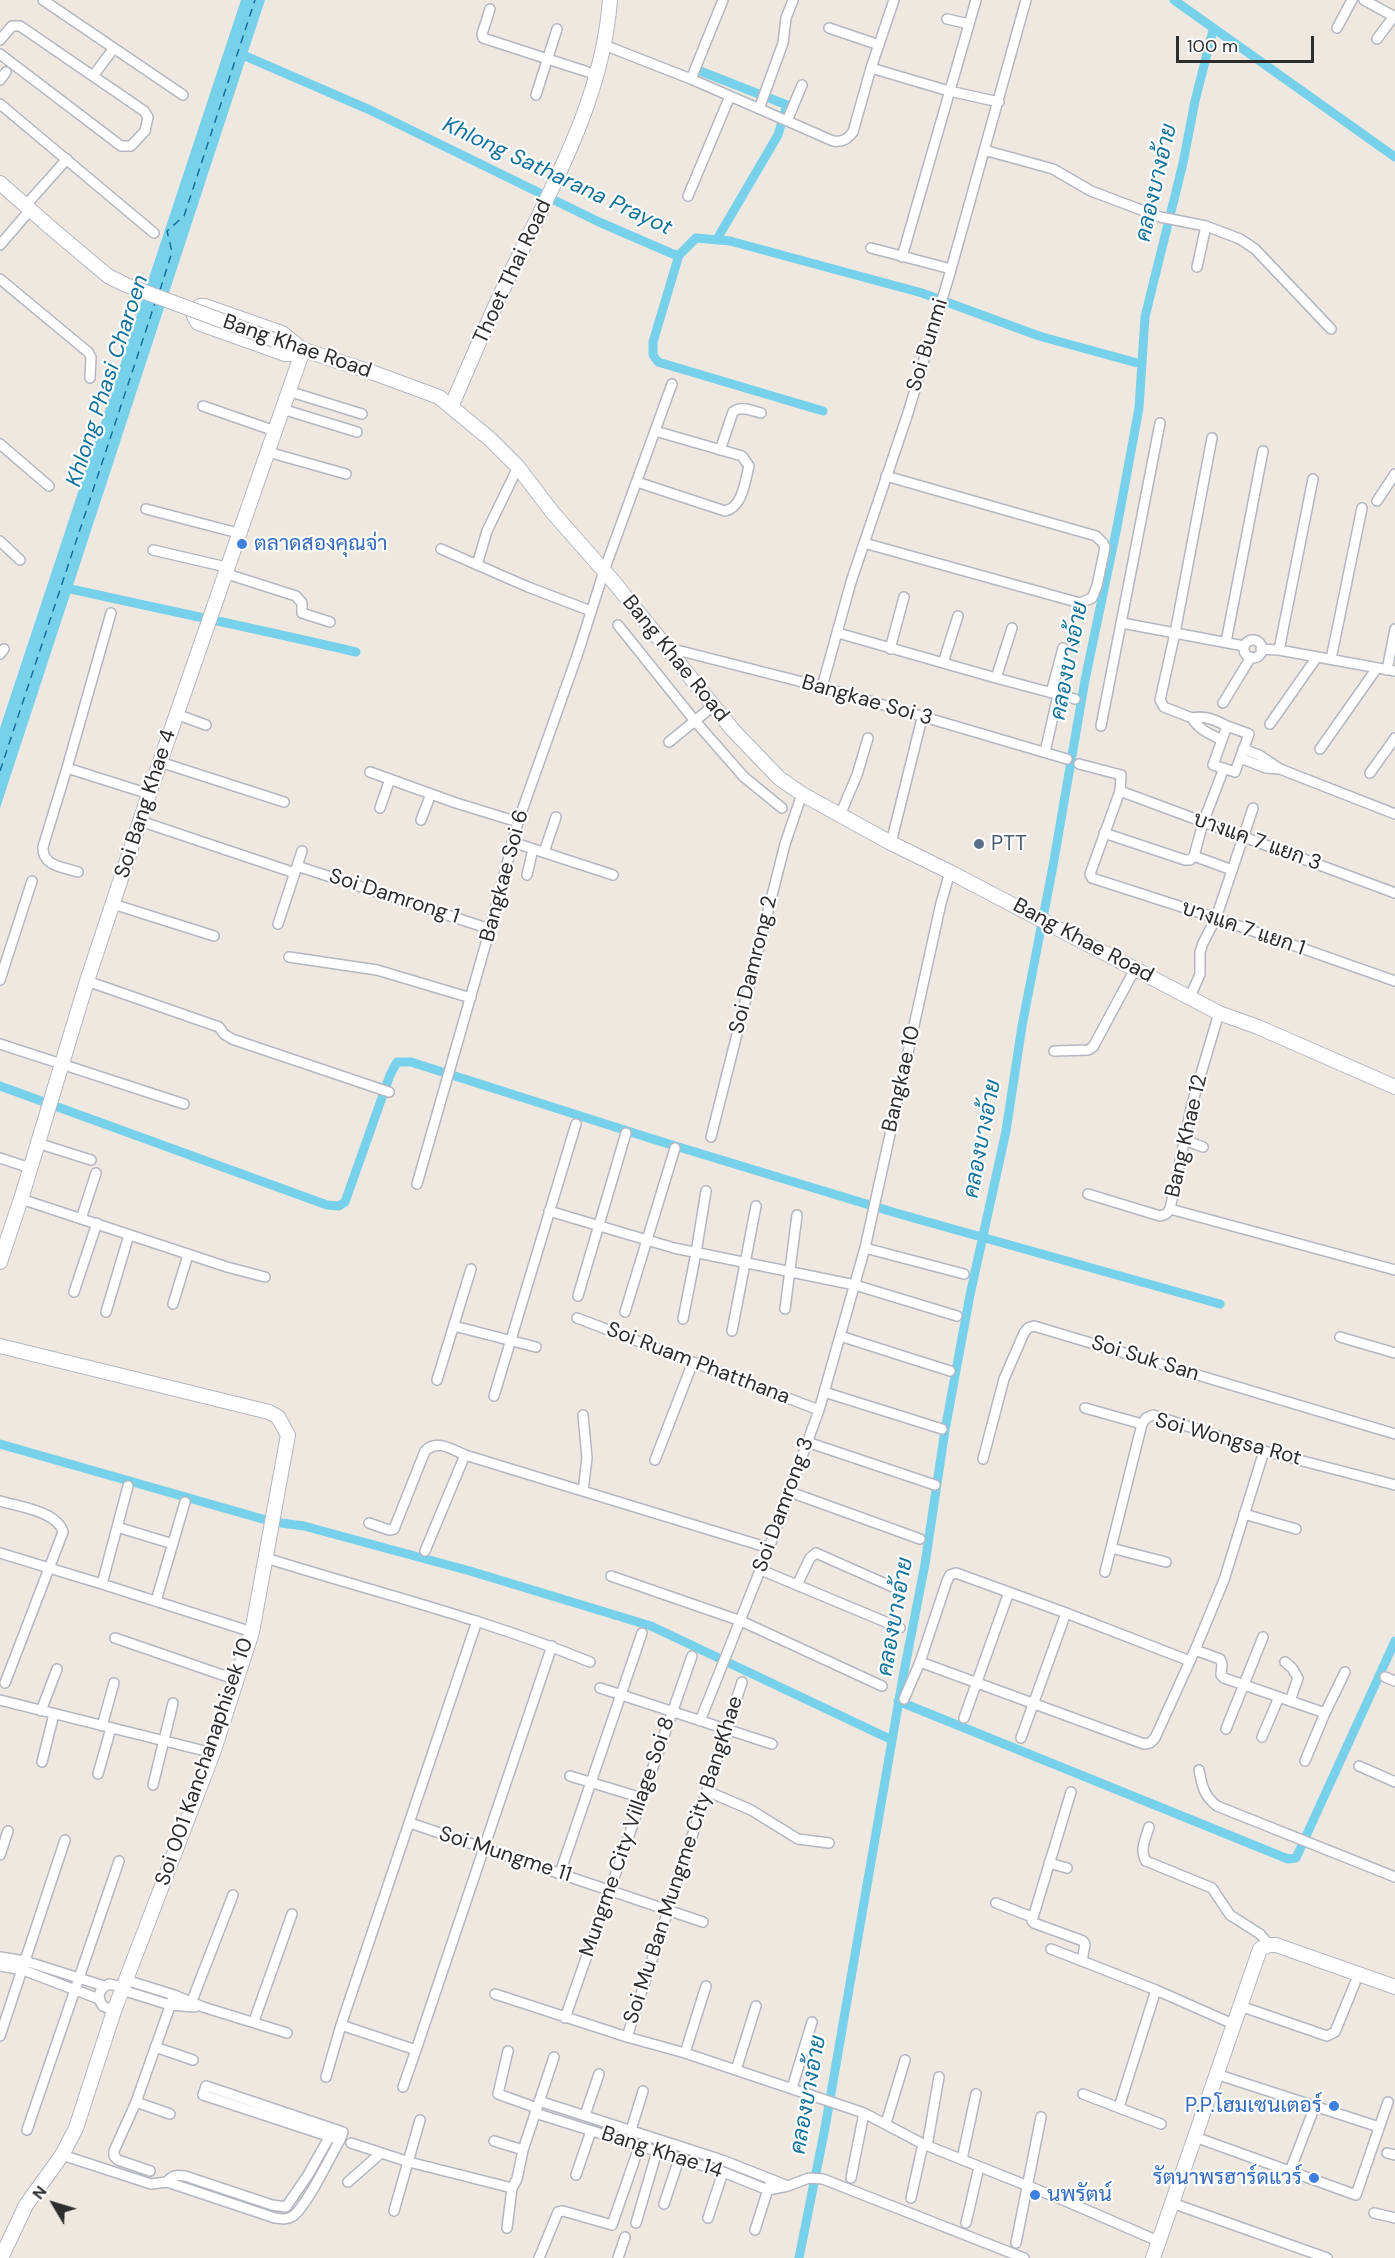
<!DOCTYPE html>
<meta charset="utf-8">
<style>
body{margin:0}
#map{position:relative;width:1395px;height:2258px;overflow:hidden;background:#eee8e0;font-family:"DM Sans",sans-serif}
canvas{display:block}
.north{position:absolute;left:24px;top:2174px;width:60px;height:60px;-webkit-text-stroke:4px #fff;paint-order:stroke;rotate:308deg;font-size:16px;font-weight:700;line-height:24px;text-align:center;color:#2d2d2d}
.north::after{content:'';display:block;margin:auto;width:21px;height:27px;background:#2d2d2d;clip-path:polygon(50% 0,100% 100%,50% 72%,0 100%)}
.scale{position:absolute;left:1176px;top:36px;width:138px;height:27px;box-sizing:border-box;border:3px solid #2d2d2d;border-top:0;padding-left:8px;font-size:18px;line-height:21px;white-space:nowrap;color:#2d2d2d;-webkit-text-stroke:4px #fff;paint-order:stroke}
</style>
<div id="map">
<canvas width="1395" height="2258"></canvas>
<div class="north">N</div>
<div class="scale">100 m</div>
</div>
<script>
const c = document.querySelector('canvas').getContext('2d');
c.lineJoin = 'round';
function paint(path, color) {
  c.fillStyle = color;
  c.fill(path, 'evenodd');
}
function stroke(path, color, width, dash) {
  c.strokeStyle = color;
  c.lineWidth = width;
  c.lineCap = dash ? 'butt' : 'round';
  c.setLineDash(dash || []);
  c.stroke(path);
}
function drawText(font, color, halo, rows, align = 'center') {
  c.font = font + ' "DM Sans",Sarabun,sans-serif';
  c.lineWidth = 4.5;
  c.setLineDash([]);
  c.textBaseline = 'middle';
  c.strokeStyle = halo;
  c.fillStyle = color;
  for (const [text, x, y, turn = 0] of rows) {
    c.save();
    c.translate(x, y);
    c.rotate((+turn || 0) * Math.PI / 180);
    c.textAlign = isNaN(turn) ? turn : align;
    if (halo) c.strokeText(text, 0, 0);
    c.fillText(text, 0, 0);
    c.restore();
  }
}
const water = new Path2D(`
 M241,0h24l-265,808v-80z`);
const canal = new Path2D(`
 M1174,0l221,157
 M236,52l134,58 229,112 74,32 6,1 17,-17 34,3 192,52 117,43 102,28
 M700,71l87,34 -9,30 -61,104
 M679,255l-26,87v13l5,7 165,49
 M62,587c98,22 196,42 294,65
 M0,1086l327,119 12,1 6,-4 45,-127 7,-13h14l248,79 237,72 324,91
 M0,1444l273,78 31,4 166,45 181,55 241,114
 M898,1701l390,158 8,-1 99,-217
 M799,2258l26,-130 78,-451 22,-113 20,-134 25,-135 36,-164 16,-105 31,-160 32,-186 32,-153 22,-119 6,-91 38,-154 12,-62 18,-71`);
const ferry = new Path2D(`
 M160,290l12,-38 -5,-21 17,-15 71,-216
 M0,771l155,-468`);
const street = new Path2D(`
 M43,0l140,95
 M1364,0l31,17
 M490,9l-8,25 1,4 114,37
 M947,19l22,5
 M829,28l50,17
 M1337,28l15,-28
 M1377,39l17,-23
 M0,40l12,-14h8l124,85 4,6 -3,14 -14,15h-10l-121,-92
 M604,45l87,34 142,62c10,1 13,-1 20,-9l18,-64 23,-68
 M871,68l78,23 50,11
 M93,76l21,-28
 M691,79l32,-79
 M0,80l6,-8
 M536,95l21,-66
 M0,104l154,129
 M759,109l24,-66 3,-25 7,-18
 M787,121l15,-36
 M984,150l69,19 38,22 69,26 46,9 34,13 15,10 76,80
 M688,196l42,-100
 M26,205l41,-46
 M0,245l31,-36
 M871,248l80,21
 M902,257l74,-257
 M1197,267l9,-41
 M0,279l88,73 3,5 -1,21
 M288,391l74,23
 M203,406l72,25
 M282,409l75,23
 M0,444l49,42
 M720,450l13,-38c8,-7 19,-1 28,1
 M268,452l78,22
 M637,482l88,29c18,-4 20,-30 24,-45l-7,-10 -87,-25
 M1377,501l18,-27
 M146,509l92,24
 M0,541l20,19
 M864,543l216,60 12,-5 5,-12 8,-39 -2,-4 -7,-7 -210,-60
 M441,549l87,38 63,24
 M153,550l73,17
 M477,565l10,-34 31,-64
 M224,573l72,23 6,7v10l28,9
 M111,613l-44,155 82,26
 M1122,623l122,23
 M618,625l77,96 49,56 38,31
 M838,633l158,45 79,21
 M1244 649a9 9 0 1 1 18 0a9 9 0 1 1-18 0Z
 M1226,642l37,-191
 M665,647l157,40 245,72
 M890,649l14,-52
 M1261,649l18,1 116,21
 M1279,650l34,-171
 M0,654l4,-5
 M1331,659l31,-151
 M943,663l15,-47
 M1387,670l8,-41
 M996,678l16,-50
 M822,687l29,-105 57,-169 42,-140 76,-273
 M1051,693l12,-45
 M1223,703l28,-46
 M176,714l30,11
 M1192,718l-28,-11 -4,-7 15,-67 37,-195
 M1270,724l47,-67
 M1101,726l59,-303
 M1227,726l22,8 -14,38 -22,-7z
 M1222,740c-12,-6 -23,-10 -30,-22 13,-3 23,2 35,8
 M669,742l44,-36
 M1243,749l16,6 21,14
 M1320,749l57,-81
 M1045,752l13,-57
 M1240,758l26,10 14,1 115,45
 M160,762l124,40
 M1079,764l42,11 -1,16 -30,83 2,4 124,40 179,63
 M67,768l-24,79c-1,19 20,20 35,25
 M370,772l86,31 62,19
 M1370,773l25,-35
 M1120,791l275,102
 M380,808l10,-29
 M840,815l17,-40 11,-37
 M421,820l10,-26
 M140,821l155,52
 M1104,833l81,27h5l4,-4 38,14
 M512,842l101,33
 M891,843l31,-125
 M544,852l12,-35
 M1194,856l9,-33 21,-55
 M297,866l193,63
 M527,875l6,-26
 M113,904l101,32
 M278,924l24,-73
 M289,957l88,13 94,28
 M0,980l32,-99
 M87,981l132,46 5,7 8,5 157,53
 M1190,997l10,-23v-22l3,-9 13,-25 37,-110
 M0,1044l184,60
 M1054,1051l34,-1 5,-3 42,-78
 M711,1137l74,-293 17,-50
 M1185,1140l18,7
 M37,1143l54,17
 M0,1158l30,10
 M417,1184l73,-255 28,-107 60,-169 26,-82 68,-187
 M1088,1194l72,22 6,-2 4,-5 22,-105 27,-91
 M21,1199l206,68 38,10
 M1170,1209l225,61
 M549,1211l125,37 181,37 102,31
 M81,1219l15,-46
 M865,1248l99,26
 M74,1292l23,-69
 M578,1296l48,-163
 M173,1304l15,-49
 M785,1309l12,-94
 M106,1312l23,-77
 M625,1312l50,-164
 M577,1318l242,92
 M683,1319l13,-66 10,-62
 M454,1326l82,21
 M732,1331l24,-125
 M840,1336l110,35
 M1340,1337l55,16
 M437,1380l34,-111
 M824,1392l118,37
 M494,1396l82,-272
 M1085,1408l57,16
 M583,1415l4,43 -4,33
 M807,1442l128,43
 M983,1459l21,-80 20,-46 4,-5 6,-2 361,108
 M655,1460l38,-98
 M790,1492l130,47
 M0,1501c19,6 57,10 63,31l-58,151
 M1244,1514l52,15
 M369,1523l20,7 5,-1 31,-78c12,-12 26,-2 40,4l304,93
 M117,1527l56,17
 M1111,1548l55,14
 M425,1551l40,-96
 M0,1553l102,31 150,48
 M266,1558c108,34 219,61 324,104
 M761,1570l139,58
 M1105,1572l37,-148 4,-6 7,-3 111,36 131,34
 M611,1576l130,45 141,65
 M102,1584l26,-98
 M797,1585l13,-27 6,-5 79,35
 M156,1601l29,-99
 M115,1638l122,42
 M1195,1650l25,9 2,5 -1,11 3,3 101,35 20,-41
 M920,1662l224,82 6,-1 5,-5 40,-88 29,-70 40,-129
 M1285,1662l7,6 6,10 -8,23
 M1385,1677l10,4
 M600,1688l172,56
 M904,1699l16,-37 27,-81 3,-6 6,-2 110,40 124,48
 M0,1700l213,53
 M41,1711l16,-42
 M964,1718l45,-126
 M700,1721l69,-173 50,-138 46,-162 76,-345 9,-31
 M102,1726l12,-43
 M1226,1729l37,-92
 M1262,1737l17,-40
 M1021,1738l45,-125
 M1305,1761l20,-48
 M42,1762l12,-48
 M1359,1766l36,16
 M1199,1770c3,16 5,26 18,36l178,71
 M98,1774l13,-46
 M570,1776l72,22
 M153,1785l20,-82
 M707,1791l44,19 47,29 31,4
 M1071,1792l-39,129 2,2 49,18 2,3 -3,17 74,29 77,34
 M410,1823l293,99
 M1149,1827c-3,11 -10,23 -3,34l66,27 18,27 30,19 9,11
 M0,1855l8,-24
 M1049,1863l18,5
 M560,1873l82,-240
 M996,1903l36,14
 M1051,1949l31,12
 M0,1957l25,4 79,25
 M0,1966l23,4 76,29
 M126,1980l48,15
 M122,1990l48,15 25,2
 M495,1994l132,43 58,16 179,60 59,31 145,58 90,39
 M190,2006l43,-111
 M1240,2006l87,30 8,-4 20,-49
 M114,2011l-11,-5c-7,-9 -4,-17 6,-22l14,3
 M565,2018l127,-362
 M254,2021l38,-107
 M341,2025l75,25 -13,37
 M0,2036l65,-196
 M627,2037l115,-355
 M155,2047l38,13
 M416,2050l136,-404
 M508,2051l-10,43 39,14
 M685,2053l21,-67
 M736,2070l20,-64
 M1216,2074l163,53
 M326,2077l15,-52 136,-404
 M792,2088l20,-66
 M1083,2094l78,30
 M136,2102l34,12
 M1119,2107l37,-117
 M535,2113l188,59 45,18 20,-4 -66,-26 -183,-59
 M585,2115l14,-41
 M886,2123l19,-63
 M27,2130l92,-269
 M631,2130l12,-39
 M1195,2137l161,58 32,-93
 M494,2141l29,9
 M351,2143l58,19 103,26 5,-9 6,-29 31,-93
 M927,2146l12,-69
 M1387,2153l8,2
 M62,2155l89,29 16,-2 108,36c7,1 12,2 18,-2 14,-10 37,-59 47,-76l3,-8 -137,-46 -3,9 137,45
 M962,2159l14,-65
 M150,2171l-32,-11 -4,-4v-5l22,-49 38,-107 29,12 84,26
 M1290,2171l25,-65
 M576,2175l15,-44
 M851,2178l13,-65
 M167,2182c5,-7 9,-7 18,-6l87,29 14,2 22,-32 23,-41
 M348,2182l33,-29
 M788,2186l21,-8 14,1 201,79
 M911,2198l12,-54
 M1172,2203l155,55
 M664,2204l15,-45
 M394,2211l26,-91
 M1374,2213l21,5
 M708,2218l15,-46
 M636,2223l22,-75
 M966,2223l13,-56
 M507,2228l5,-40
 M755,2230l14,-44
 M1016,2243l25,-126
 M539,2258l19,-46 5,-1 49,14 27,-78
 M618,2258l7,-21`);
const secondary = new Path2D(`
 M0,183l51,45
 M200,306h5l77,27 21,17 -11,4h-7l-87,-31 -4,-7z
 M274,340l100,33 65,24 51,42 28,28 35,46 60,68 119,148 47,49 23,16 89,49 59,29 269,141 39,14 137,60
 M452,405c20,-47 40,-94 63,-141 41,-84 88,-169 95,-264
 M0,1262l21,-63 66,-218 62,-187 154,-444
 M0,1346l269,66 9,5 10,18 -36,197 -39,121 -99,258 -38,117 -14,27 -36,50 -25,53
 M1153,2258l107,-309 9,-4h7l119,42`);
const secondaryBridge = new Path2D(`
 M51,228l57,48 18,9 148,55`);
const markers = [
 [242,544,6,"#3f7fe0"],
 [979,844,6,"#5c6f8a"],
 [1334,2106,6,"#3f7fe0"],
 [1314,2178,6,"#3f7fe0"],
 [1035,2195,6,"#3f7fe0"]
];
const streetNames = [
 ["Thoet Thai Road",513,272,-65],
 ["Soi Bunmi",928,345,-73],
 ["Bang Khae Road",297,347,19],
 ["Bang Khae Road",675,659,51],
 ["Bangkae Soi 3",867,701,16],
 ["Soi Bang Khae 4",146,804,-72],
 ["บางแค 7 แยก 3",1257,842,20],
 ["Bangkae Soi 6",505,876,-75],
 ["Soi Damrong 1",394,897,18],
 ["บางแค 7 แยก 1",1243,929,19],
 ["Bang Khae Road",1083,941,28],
 ["Soi Damrong 2",754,965,-76],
 ["Bangkae 10",902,1079,-77],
 ["Bang Khae 12",1187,1136,-77],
 ["Soi Suk San",1145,1359,17],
 ["Soi Ruam Phatthana",698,1364,21],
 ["Soi Wongsa Rot",1228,1440,15],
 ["Soi Damrong 3",784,1505,-70],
 ["Soi 001 Kanchanaphisek 10",205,1762,-71],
 ["Mungme City Village Soi 8",628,1837,-71],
 ["Soi Mungme 11",505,1855,18],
 ["Soi Mu Ban Mungme City BangKhae",684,1860,-72],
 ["Bang Khae 14",662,2153,18]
];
const shopNames = [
 ["ตลาดสองคุณจ่า",254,544],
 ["P.P.โฮมเซนเตอร์",1322,2106,"right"],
 ["รัตนาพรฮาร์ดแวร์",1302,2178,"right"],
 ["นพรัตน์",1047,2195]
];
const serviceNames = [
 ["PTT",991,844]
];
const waterNames = [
 ["Khlong Satharana Prayot",557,177,25],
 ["คลองบางอ้าย",1157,183,-77],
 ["Khlong Phasi Charoen",108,381,-72],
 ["คลองบางอ้าย",1070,661,-79],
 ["คลองบางอ้าย",983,1139,-79],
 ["คลองบางอ้าย",896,1617,-80],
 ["คลองบางอ้าย",809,2095,-80]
];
paint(water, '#78d1eb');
stroke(canal, '#78d1eb', 9);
stroke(ferry, '#12729c', 1.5, [8, 6]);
stroke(street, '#b4b7c0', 12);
stroke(secondary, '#b4b7c0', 16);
stroke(street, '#fff', 9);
stroke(secondary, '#fff', 14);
stroke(secondaryBridge, '#b4b7c0', 16, []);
stroke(secondaryBridge, '#fff', 14);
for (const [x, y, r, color] of markers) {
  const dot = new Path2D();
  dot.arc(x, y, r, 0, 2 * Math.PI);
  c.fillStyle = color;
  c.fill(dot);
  stroke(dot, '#fff', 2);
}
drawText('21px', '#2d2d2d', '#fff', streetNames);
drawText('21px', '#366cbe', '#fff', shopNames, 'left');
drawText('21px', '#4e5e75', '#fff', serviceNames, 'left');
drawText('italic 22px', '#12729c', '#fff', waterNames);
</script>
